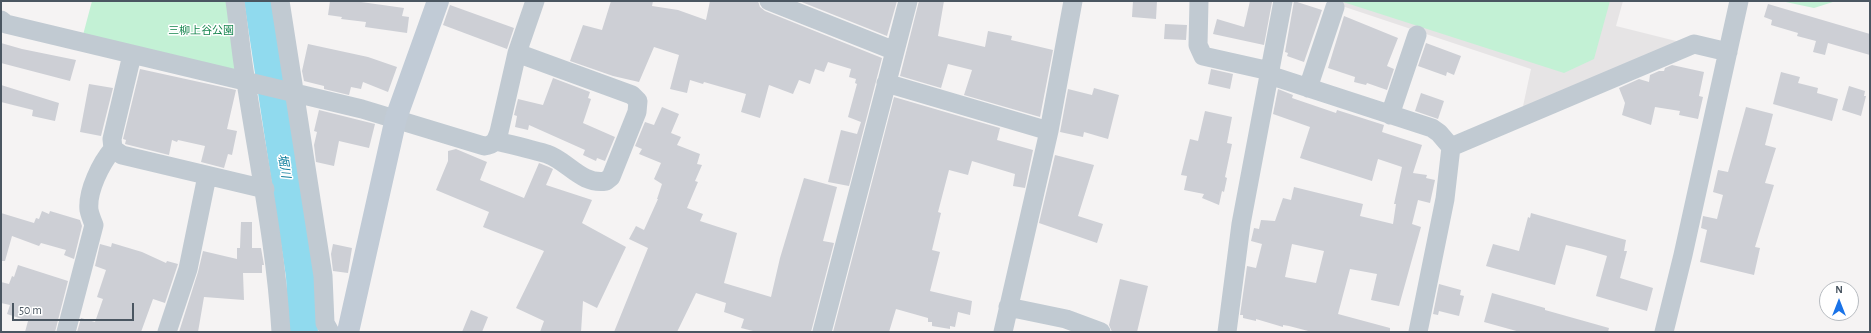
<!DOCTYPE html>
<meta charset="utf-8">
<style>
body{margin:0}
#map{position:relative;width:1871px;height:333px;overflow:hidden;background:#f5f3f3;font-family:"Alegreya Sans",sans-serif}
canvas{display:block}
.frame{position:absolute;inset:0;border:2px solid #4a5661;pointer-events:none}
.north{position:absolute;left:1819px;top:281px;width:40px;height:40px;box-sizing:border-box;background:#fff;border:1px solid #b7bbc0;border-radius:50%;rotate:0deg;font-size:11px;font-weight:700;line-height:16px;text-align:center;color:#4a5661}
.north::after{content:'';display:block;margin:auto;width:14px;height:18px;background:#1a73e8;clip-path:polygon(50% 0,100% 100%,50% 72%,0 100%)}
.scale{position:absolute;left:12px;top:303px;width:122px;height:18px;box-sizing:border-box;border:2px solid #4a5661;border-top:0;padding-left:5px;font-size:12px;line-height:14px;white-space:nowrap;color:#4a5661;-webkit-text-stroke:3px #fff;paint-order:stroke}
</style>
<div id="map">
<canvas width="1871" height="333"></canvas>
<div class="frame"></div>
<div class="north">N</div>
<div class="scale">50 m</div>
</div>
<script>
const c = document.querySelector('canvas').getContext('2d');
c.lineJoin = 'round';
function paint(path, color) {
  c.fillStyle = color;
  c.fill(path, 'evenodd');
}
function stroke(path, color, width, dash) {
  c.strokeStyle = color;
  c.lineWidth = width;
  c.lineCap = dash ? 'butt' : 'round';
  c.setLineDash(dash || []);
  c.stroke(path);
}
function drawText(font, color, halo, rows, align = 'center') {
  c.font = font + ' "Alegreya Sans","Noto Sans JP",sans-serif';
  c.lineWidth = 3;
  c.setLineDash([]);
  c.textBaseline = 'middle';
  c.strokeStyle = halo;
  c.fillStyle = color;
  for (const [text, x, y, turn = 0] of rows) {
    c.save();
    c.translate(x, y);
    c.rotate((+turn || 0) * Math.PI / 180);
    c.textAlign = isNaN(turn) ? turn : align;
    if (halo) c.strokeText(text, 0, 0);
    c.fillText(text, 0, 0);
    c.restore();
  }
}
const education = new Path2D(`
 M1327,1h296l-7,25 68,17 -162,68 9,-42z`);
const green = new Path2D(`
 M92,1h138l10,64 -6,6 -151,-36z
 M1340,1h270l-16,58 -30,14z
 M1781,1h55l-22,7z`);
const water = new Path2D(`
 M244,1h29l43,280 2,51h-29l-3,-55z`);
const building = new Path2D(`
 M330,1h24l50,7 -2,8 7,1 -2,16 -42,-6 1,-5 -25,-3 1,-2 -14,-2z
 M611,1h42l-1,5 26,4 28,10 4,-19h48l2,6 5,4 117,47 -33,128 -21,-4 13,-52 16,4 4,-12 -13,-5 9,-33 -2,-1 1,-4 -7,-2 2,-8 -23,-7 -4,10 -9,-3 -5,15 -11,-4 -6,14 -24,-9 -9,33 -19,-6 5,-18 -42,-12 -1,2 -13,-4 -3,13 -17,-4 9,-34 -25,-8 -15,35 -26,-6 -43,-15 13,-36 19,5z
 M799,1h98l-10,35z
 M919,1h25l-6,35 47,11 3,-16 24,5 -1,4 42,10 -13,67 -76,-22 8,-25 -24,-6 -7,24 -41,-12z
 M1133,1h24l-1,18 -24,-2z
 M1250,1l22,1 -8,43 -51,-11 4,-15 27,8z
 M1294,1l28,9 -18,52 -17,-6 1,-3 -3,-1z
 M1768,4l102,30v21l-42,-12 -3,12 -12,-3 3,-11 -19,-5 1,-3 -27,-8 1,-5 -8,-3z
 M450,5l64,23 -7,21 -64,-24z
 M1344,16l54,22 -11,28 7,3 -7,21 -20,-7 -1,2 -12,-3 1,-5 -27,-9z
 M1165,24l22,1 -1,15 -22,-1z
 M1,43l21,6 54,11 -6,21 -69,-18z
 M1426,43l35,13 -7,19 -7,-3 -1,4 -28,-10z
 M308,44l60,13 29,10 -9,25 -25,-10 -2,7 -10,-2 -2,8 -25,-6v-3l-20,-5 -2,-10z
 M1672,65l32,7 -5,24 4,1 -5,22 -19,-4 1,-4 -25,-4 -4,18 -29,-10 3,-12 -6,-15 20,-9 10,3 1,-7 9,-4h5l1,-3z
 M140,69l96,21 -9,39 10,2 -5,24 -4,-1 -4,14 -23,-6 4,-16 -27,-6 -1,2 -5,-2 -3,15 -44,-11 1,-4 -3,-1z
 M1211,69l22,5 -3,15 -22,-5z
 M1781,72l19,5 -2,6 20,5 -1,5 21,6 -6,22 -59,-17z
 M553,78l37,14 -2,6 3,1 -8,24 32,14 -10,24 -8,-3 -1,3 -13,-6 2,-5 -56,-25 -1,5 -13,-3 2,-11 -3,-1 4,-16 25,6z
 M89,84l24,4 -12,48 -21,-4z
 M1,85l58,18 -4,18 -23,-5 1,-6 -32,-8z
 M1849,86l16,5 -1,5h2l-5,20 -19,-6z
 M1094,88l25,7 -11,44 -24,-7 -1,5 -23,-5 8,-43 24,6z
 M1278,89l15,6 -1,3 44,15 1,-3 47,15 -2,7 40,13 -9,28 14,2 -1,3 9,2 -5,23 -12,-3 -6,24 9,3 -22,79 -28,-6 6,-26 -27,-5 -12,45 52,14v4h-78l-23,-6 -6,-1v2l-27,-8v2l-13,-3v-3h-3l7,-49 9,2 6,-24 -11,-3 3,-13 5,1 2,-9 14,1 8,-23 8,2 3,-13 69,17 -3,12 33,8 3,-20h-2l8,-37 -24,-8 -6,22 -72,-23 10,-31 -37,-13zM1292,244l32,7 -8,32 -31,-6z
 M1421,93l23,8 -6,18 -23,-8z
 M894,97l106,31 -3,12 36,10 -8,38 -12,-2 2,-12 -43,-13 -4,14 -19,-5 -11,42 3,1 -9,37 8,2 -10,39 42,10 -2,14 -12,-3 -3,15 -5,-1v3l-18,-3v-4h-4v-4l-32,-9 -7,23h-56z
 M662,107l17,7 -8,19 10,4 -4,8 23,9 -3,10 5,1 -7,16 3,1 -11,26 16,6 -3,7 37,12 -13,50 47,14 9,-39 24,-80 33,9 -14,54 11,2 -23,89h-54l-16,-4 3,-9 -20,-7 2,-9 -30,-10 -19,39h-63l34,-84 -19,-9 7,-13 8,4 14,-31h-1l5,-15 -8,-5 7,-16 -22,-9 3,-5 -7,-3 10,-24 9,3z
 M1746,107l27,7 -8,31 11,3 -11,35 9,2 -19,62 5,1 -6,27 -54,-13 7,-32 -6,-2 2,-12 14,3 6,-24 -10,-3 5,-22 10,2z
 M319,110l56,14 -6,24 -30,-7 -5,25 -18,-4 -2,-17 3,-13 -3,-1z
 M1205,111l27,6 -5,26 5,1 -7,33 2,1 -3,14 -2,-1 -3,14 -17,-7 2,-4 -20,-4 3,-14 -6,-1 9,-36 8,2z
 M456,149l31,13 -7,18 44,18 15,-35 10,4 4,2 -7,16 46,15 -10,23 44,24 -29,61 -14,-7 -2,31h-41l4,-11 -28,-13 28,-57 -61,-24 6,-15 -53,-22 12,-29v-10z
 M1055,155l39,10 -16,51 25,8 -6,19 -58,-20z
 M42,211l7,3 1,-3 30,9 2,6 -8,33 -10,-4 2,-5 -25,-7 -2,3 -27,-10 -7,25h-4v-48l33,10 2,-5 3,1z
 M1531,213l95,27 -2,11h3l-7,27 33,10 -6,23 -51,-15 11,-40 -24,-7 -17,-4 -11,40 -69,-19 7,-22 26,7 9,-34 2,1z
 M241,222h11v26h9l3,17h-2v8h-19l1,27 -40,-3 -6,35h-19l19,-60 5,-21 34,8v-11h3z
 M112,243l30,9 24,11 1,-2 11,3 -13,39 -12,-4 -12,33h-64l4,-14 14,4 8,-23 -6,-2 9,-27 -11,-4 5,-22 11,3z
 M333,244l19,4 -4,25 -15,-2 -2,-17z
 M18,265l50,16 -13,51h-30l3,-11 -21,-7 3,-9 -9,-2v-21l8,2 3,-8 2,1z
 M1120,279l28,7 -11,46h-25l-3,-7z
 M1439,284l22,6 -1,5 4,1 -5,20 -20,-5 -1,4 -5,-1z
 M1492,293l53,15v2l64,18 -1,4h-88l-36,-10z
 M471,310l17,7 -6,15h-20z`);
const street = new Path2D(`
 M235,1c4,27 6,54 11,81 13,84 30,165 35,250
 M280,1l43,275 2,47 5,9
 M769,1l126,50
 M1199,1l-1,44 5,11 67,15
 M1,20l5,4 356,85 122,37c10,-1 12,-5 15,-14l18,-79 18,-52
 M132,55l-20,84 1,10 9,6 143,34
 M1269,75l163,53 7,5 12,14
 M886,83l163,48
 M1308,88l27,-81
 M1390,115l27,-80
 M496,141c17,4 34,8 51,13 21,7 34,31 59,27l5,-4 26,-65 1,-11 -6,-6 -115,-42
 M1008,307l58,12 35,13
 M66,332l28,-107c-2,-5 -4,-10 -5,-15 -2,-19 12,-47 24,-61
 M167,332l21,-63 19,-93
 M822,332l86,-331
 M1003,332l46,-201 24,-130
 M1227,332l14,-108 42,-223
 M1418,332l27,-133 6,-52 243,-103 34,8
 M1664,332l19,-77 56,-254`);
const secondary = new Path2D(`
 M348,332l48,-214 42,-117`);
const parkNames = [
 ["三柳上谷公園",201,31]
];
const waterNames = [
 ["堀川",284,166,81]
];
paint(education, '#e6e4e5');
paint(green, '#c3f1d5');
paint(water, '#90daee');
paint(building, '#cdcfd5');
stroke(street, '#c1cad2', 19);
stroke(secondary, '#c1cbd6', 22);
drawText('11px', '#17864f', '#fff', parkNames);
drawText('italic 12px', '#0c7c9b', '#fff', waterNames);
</script>
